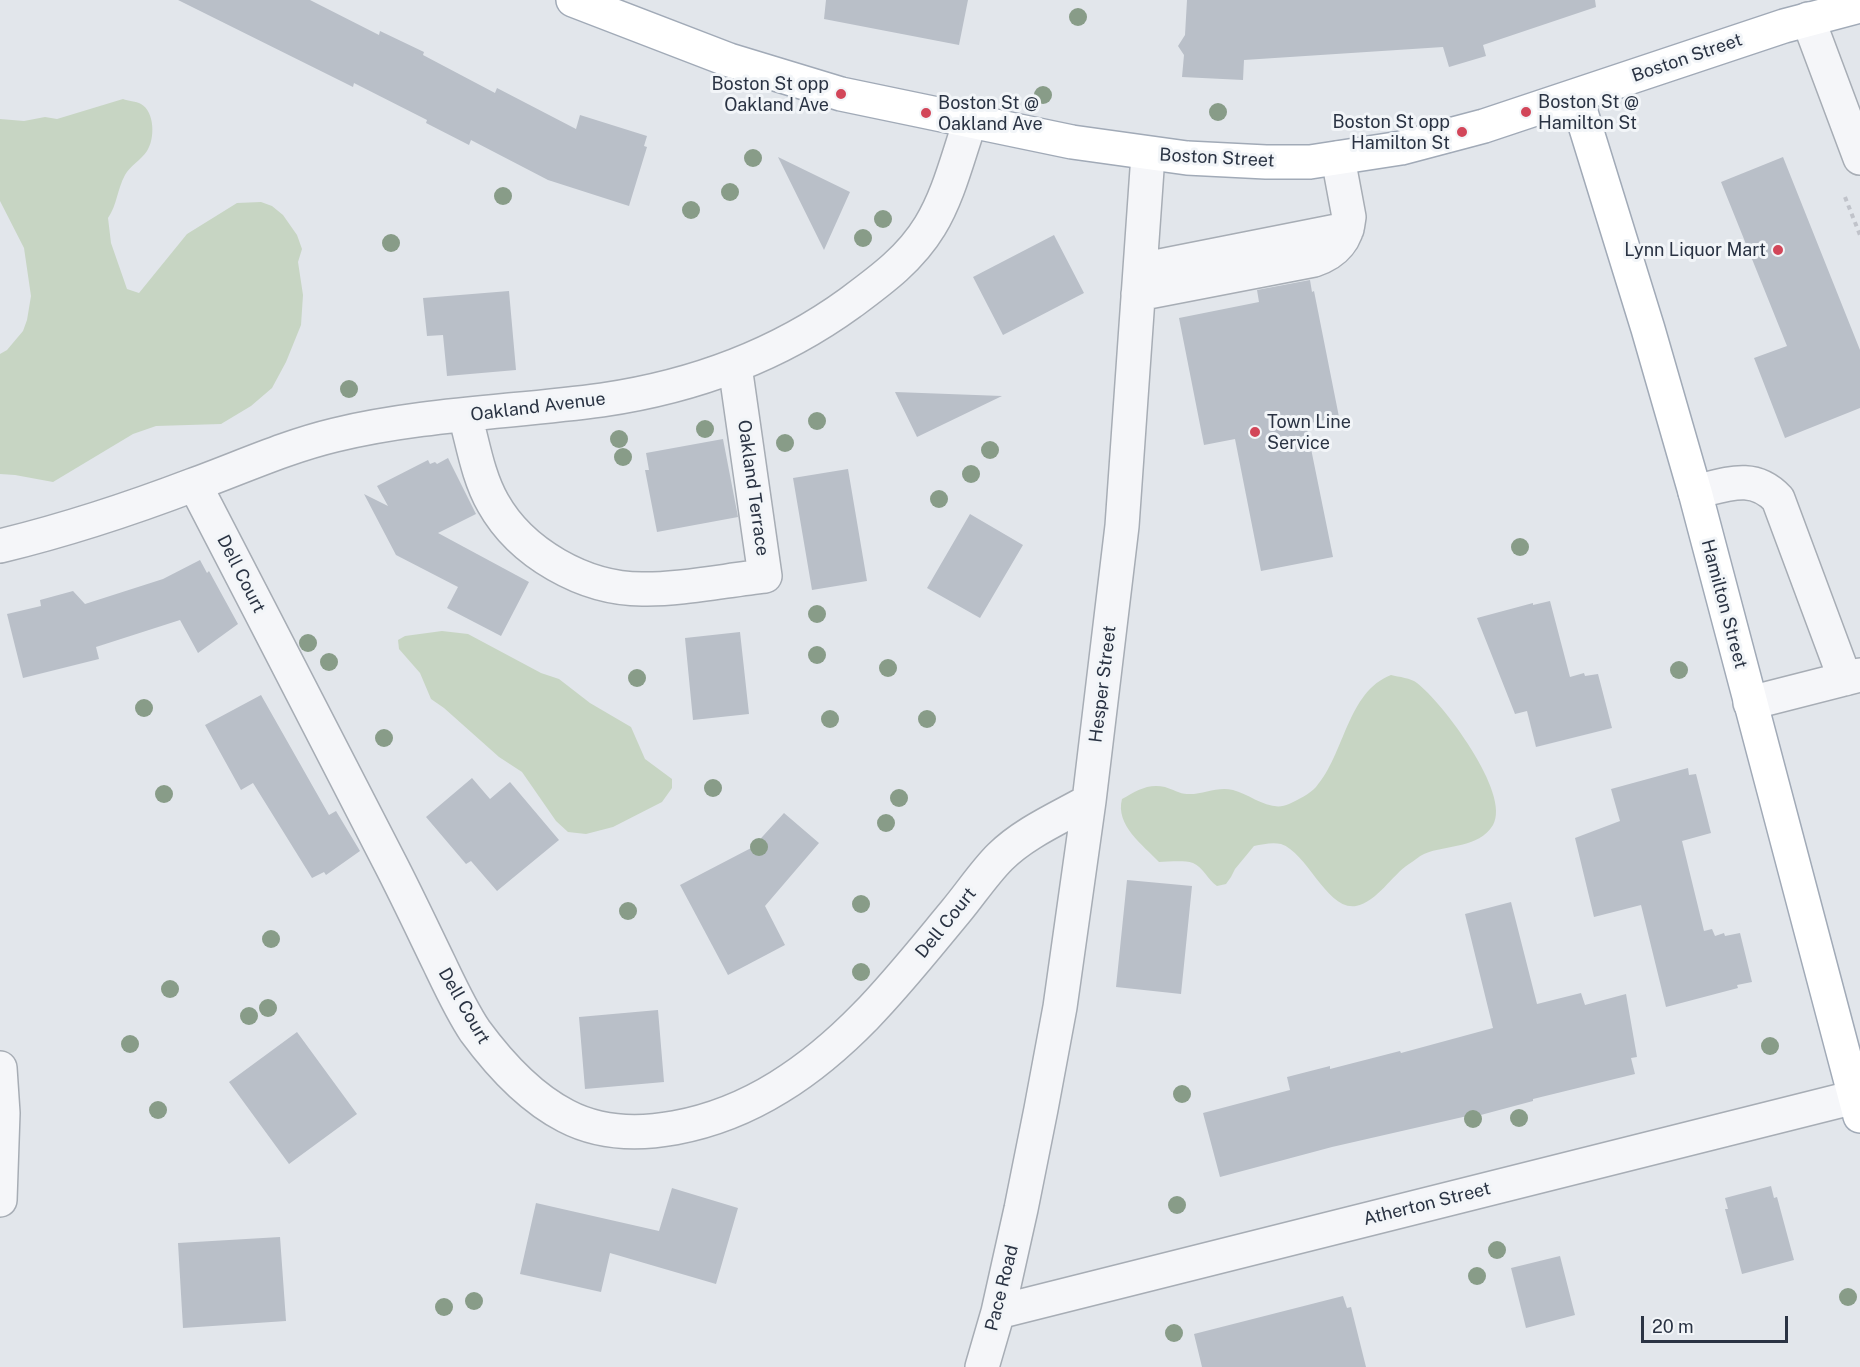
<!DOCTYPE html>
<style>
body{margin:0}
#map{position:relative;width:1860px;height:1367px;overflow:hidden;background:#e2e6eb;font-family:"Public Sans",sans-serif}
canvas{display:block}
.scale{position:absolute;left:1641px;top:1316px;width:147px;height:27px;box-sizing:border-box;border:3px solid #2a3343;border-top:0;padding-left:8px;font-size:18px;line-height:21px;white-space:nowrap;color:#2a3343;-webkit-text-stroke:4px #f2f5f8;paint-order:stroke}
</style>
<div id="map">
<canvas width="1860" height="1367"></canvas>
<div class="scale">20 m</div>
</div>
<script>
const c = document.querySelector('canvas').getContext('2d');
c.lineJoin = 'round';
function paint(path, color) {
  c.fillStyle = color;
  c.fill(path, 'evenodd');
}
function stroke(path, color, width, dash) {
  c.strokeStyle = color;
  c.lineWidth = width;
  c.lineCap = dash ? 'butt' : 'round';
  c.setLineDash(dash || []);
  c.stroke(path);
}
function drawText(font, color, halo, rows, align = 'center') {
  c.font = font + ' "Public Sans",sans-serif';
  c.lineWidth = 6;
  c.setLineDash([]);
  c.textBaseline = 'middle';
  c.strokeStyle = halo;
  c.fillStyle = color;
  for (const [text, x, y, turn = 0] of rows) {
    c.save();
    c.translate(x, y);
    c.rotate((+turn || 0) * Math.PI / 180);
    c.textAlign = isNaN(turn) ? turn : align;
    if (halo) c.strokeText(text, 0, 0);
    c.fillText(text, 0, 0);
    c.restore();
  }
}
const green = new Path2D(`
 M123,99c5,2 13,2 18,5 14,8 14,35 6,47 -6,9 -17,15 -22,24 -8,15 -8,30 -17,43l3,25 16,46 12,4 48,-59 50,-31 24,-1 11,4 11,9 14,20 5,14 -4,13 5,33 -2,30 -15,37 -14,26 -21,18 -30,18 -65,2 -23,8 -80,48 -38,-7 -15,-1v-120l7,-4 16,-19 4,-11 4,-24 -7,-48 -24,-47v-82l24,2 21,-4 12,2z
 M442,631l26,3 73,39 18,6 31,24 41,24 14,32 27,20v9l-10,14 -49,25 -27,7 -18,-2 -12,-11 -34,-49 -23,-15 -55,-49 -13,-9 -11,-26 -21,-24 -1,-9 7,-4z
 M1391,675c8,2 20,3 26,8 25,19 95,111 76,142 -15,24 -45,19 -69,29 -5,2 -10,7 -15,10 -17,11 -32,38 -53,42 -29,5 -48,-53 -75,-62 -8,-2 -18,0 -27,2l-19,23 -4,8 -5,7 -9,2c-9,-6 -14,-19 -24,-23 -10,-3 -25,-1 -34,-1 -16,-17 -44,-37 -37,-63 14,-8 26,-16 43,-12 7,2 15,7 22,7 16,1 30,-8 46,-4 17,4 37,23 56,14 8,-4 21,-10 27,-17 29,-33 31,-95 75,-112z`);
const building = new Path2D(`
 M178,0h132l69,35 1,-4 44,21 -1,3 72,38 2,-5 79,41 4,-14 67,21 -3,10 3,1 -18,59 -81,-26 -77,-40 -2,5 -43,-22 1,-3 -73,-37 -1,4z
 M826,0h142l-9,45 -135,-26z
 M1187,0h408l1,7 -113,38 3,11 -37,11 -6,-20 -199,13 -1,20 -61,-3 2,-22 -6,-9 7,-11z
 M778,157l72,35 -26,58z
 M1783,157l77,193v58l-75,30 -31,-80 33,-12 -66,-164z
 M1054,235l30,58 -81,42 -30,-58z
 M1310,280l2,12 2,-1 25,126 -33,7 27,133 -72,14 -26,-132 -31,6 -25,-127 80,-16 -2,-12z
 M509,291l7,79 -69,6 -4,-41 -16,1 -4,-38z
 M895,392l107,4 -85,41z
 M723,439l15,78 -81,15 -12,-62h4l-3,-17z
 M448,458l28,56 -38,19 91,49 -28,54 -54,-28 11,-21 -62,-32 -32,-61 24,12 -11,-20 51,-26 2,4 5,-2 2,2z
 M848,469l19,112 -55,9 -19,-112z
 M970,514l53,31 -43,73 -53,-30z
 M200,560l7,13 2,-2 29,53 -40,29 -18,-33 -84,27 3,12 -76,19 -16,-64 34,-8 -1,-6 33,-9 12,13 78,-25z
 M1550,601l20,76 14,-4 1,3 13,-2 14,54 -76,19 -9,-36 -12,3 -38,-96 56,-15v2z
 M740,632l9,82 -56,6 -8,-82z
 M261,695l68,120 7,-4 24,40 -34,24 -2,-3 -12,6 -59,-95 -12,7 -36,-65z
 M1688,768l1,7 7,-1 15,59 -29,8 22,90 8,-2 3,7 9,-3 1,3 15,-3 12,49 -15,3 1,3 -72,19 -25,-102 -47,12 -19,-79 45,-17 -9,-32z
 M472,778l18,21 20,-17 49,58 -62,51 -26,-30 -5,3 -40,-47z
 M784,813l35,30 -54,63 20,39 -57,30 -48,-90 73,-38z
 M1127,880l65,6 -11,108 -65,-7z
 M1511,902l26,102 44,-11 4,12 41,-11 11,63 -6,1 4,16 -102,25v2l-56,15 -1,-2 -144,33 -112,30 -17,-64 87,-23 -3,-13 43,-11v3l70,-18 1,2 92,-25 -28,-114z
 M658,1010l6,72 -79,7 -6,-72z
 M297,1032l60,82 -68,50 -60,-82z
 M1771,1186l3,12 3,-1 17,63 -52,14 -17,-65h3l-3,-11z
 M672,1188l66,20 -22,76 -106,-31 -9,39 -81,-18 16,-71 123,28z
 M280,1237l6,84 -103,7 -5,-85z
 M1560,1256l15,59 -49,13 -15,-60z
 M1343,1296l4,12 4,-1 15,60h-164l-8,-33z`);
const path = new Path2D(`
 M1845,197l15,38`);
const minor = new Path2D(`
 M1808,19l52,139
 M1140,270l207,-41
 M1138,294l176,-34c21,-7 33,-21 35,-43l-11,-59
 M465,415c8,29 13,62 28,88 28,50 91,86 149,86 38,1 85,-9 123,-13l-30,-210
 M195,485c65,126 131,252 195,378 17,33 33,67 49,100 11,23 22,47 36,68 25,34 54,66 91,85 65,34 155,7 213,-29 73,-45 123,-111 177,-176 15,-18 28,-38 44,-54 24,-24 59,-39 89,-56
 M1695,492c31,-7 58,-20 83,7l67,180
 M0,546c66,-16 130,-37 193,-61 47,-17 92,-38 142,-50 87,-21 178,-23 267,-35 89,-13 175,-44 248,-97 31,-23 60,-44 80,-77 19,-31 28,-70 40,-104
 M1750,703l110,-28
 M0,1068l3,45 -3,87
 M998,1312l857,-215
 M982,1367l16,-55 23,-103 20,-100 19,-102 29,-206 33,-275 26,-371`);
const major = new Path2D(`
 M573,0l156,60 112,34 231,48 115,16 79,4h44l91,-14 83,-22 300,-100 76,-20
 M1576,96l72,233 47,163 165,624`);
const trees = [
 [1078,17],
 [1043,95],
 [1218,112],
 [753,158],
 [730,192],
 [503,196],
 [691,210],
 [883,219],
 [863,238],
 [391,243],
 [349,389],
 [817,421],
 [705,429],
 [619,439],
 [785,443],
 [990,450],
 [623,457],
 [971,474],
 [939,499],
 [1520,547],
 [817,614],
 [308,643],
 [817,655],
 [329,662],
 [888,668],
 [1679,670],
 [637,678],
 [144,708],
 [830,719],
 [927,719],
 [384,738],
 [713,788],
 [164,794],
 [899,798],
 [886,823],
 [759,847],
 [861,904],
 [628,911],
 [271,939],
 [861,972],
 [170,989],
 [268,1008],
 [249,1016],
 [130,1044],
 [1770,1046],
 [1182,1094],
 [158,1110],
 [1519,1118],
 [1473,1119],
 [1177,1205],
 [1497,1250],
 [1477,1276],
 [1848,1297],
 [474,1301],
 [444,1307],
 [1174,1333]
];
const markers = [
 [841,94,6,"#d24659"],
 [1526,112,6,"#d24659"],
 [926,113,6,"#d24659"],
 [1462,132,6,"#d24659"],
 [1778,250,6,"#d24659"],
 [1255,432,6,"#d24659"]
];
const streetNames = [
 ["Boston Street",1687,58,-19],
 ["Boston Street",1217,158,3],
 ["Oakland Avenue",538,407,-7],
 ["Oakland Terrace",753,488,82],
 ["Dell Court",241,574,63],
 ["Hamilton Street",1724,604,75],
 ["Hesper Street",1103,684,-83],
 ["Dell Court",946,923,-51],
 ["Dell Court",464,1006,60],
 ["Atherton Street",1427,1204,-14],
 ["Pace Road",1002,1288,-76]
];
const poiNames = [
 ["Boston St opp",829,84],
 ["Oakland Ave",829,105],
 ["Boston St @",1538,102,"left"],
 ["Hamilton St",1538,123,"left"],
 ["Boston St @",938,103,"left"],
 ["Oakland Ave",938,124,"left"],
 ["Boston St opp",1450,122],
 ["Hamilton St",1450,143],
 ["Lynn Liquor Mart",1766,250],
 ["Town Line",1267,422,"left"],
 ["Service",1267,443,"left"]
];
paint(green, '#c7d5c3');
paint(building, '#b9bfc8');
stroke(minor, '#a7adb5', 36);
stroke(major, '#a1aab7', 36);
stroke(path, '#c0c3ca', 4, [4.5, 4.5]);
stroke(minor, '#f5f6f9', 33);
stroke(major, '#fff', 33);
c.fillStyle = '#889c88';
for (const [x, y] of trees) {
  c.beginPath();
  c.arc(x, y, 9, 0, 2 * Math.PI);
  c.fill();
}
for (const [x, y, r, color] of markers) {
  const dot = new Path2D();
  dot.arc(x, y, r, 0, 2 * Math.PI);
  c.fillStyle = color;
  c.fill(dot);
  stroke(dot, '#f2f5f8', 2);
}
drawText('18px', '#2a3343', '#f2f5f8', streetNames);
drawText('18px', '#2a3343', '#f2f5f8', poiNames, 'right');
</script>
